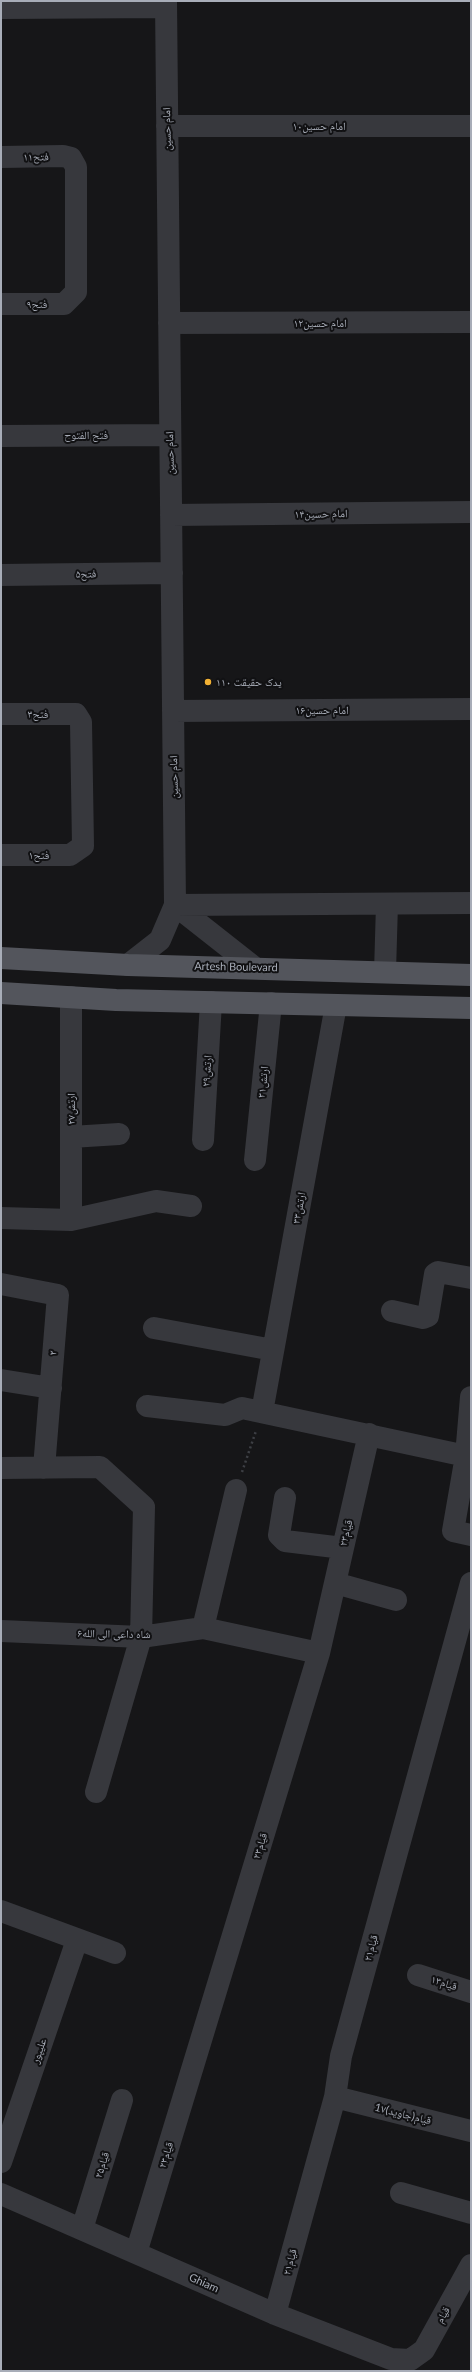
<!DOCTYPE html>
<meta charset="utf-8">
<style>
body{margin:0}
#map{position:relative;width:472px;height:2372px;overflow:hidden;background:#161618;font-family:Lato,sans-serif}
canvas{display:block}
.frame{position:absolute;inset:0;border:2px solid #a8adb8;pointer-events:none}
</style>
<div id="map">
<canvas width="472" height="2372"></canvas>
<div class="frame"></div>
</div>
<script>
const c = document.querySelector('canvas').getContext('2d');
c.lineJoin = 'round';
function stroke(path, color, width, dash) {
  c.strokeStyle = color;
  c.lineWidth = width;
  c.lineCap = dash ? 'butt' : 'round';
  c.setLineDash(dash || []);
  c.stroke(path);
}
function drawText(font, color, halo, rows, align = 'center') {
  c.font = font + ' Lato,"Noto Naskh Arabic",sans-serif';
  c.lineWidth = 4;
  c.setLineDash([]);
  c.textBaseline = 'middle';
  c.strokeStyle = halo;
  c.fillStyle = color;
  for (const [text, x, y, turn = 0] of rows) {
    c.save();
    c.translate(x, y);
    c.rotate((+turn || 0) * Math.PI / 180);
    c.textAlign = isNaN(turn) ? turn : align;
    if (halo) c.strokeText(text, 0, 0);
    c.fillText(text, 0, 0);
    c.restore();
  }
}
const path = new Path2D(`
 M242,1472l14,-41`);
const minor = new Path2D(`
 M1,8l165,-1
 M167,126h304
 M1,157l62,-1 8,2 5,9v125l-12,12h-63
 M169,323l302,-1
 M1,436l169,-1
 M171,515l300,-3
 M1,575l171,-2
 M173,711l298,-2
 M1,714h75l5,8 2,124 -13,9h-69
 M175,905l296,-2
 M175,905l80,63
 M128,965l32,-25 15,-35 -9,-904
 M385,972l2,-68
 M71,997v223
 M71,1137l48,-3
 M203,1140l8,-138
 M255,1160l16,-157
 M1,1218l70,2 85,-19 35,5
 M1,1284l57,11 -14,173
 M392,1311l31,7 5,-2 7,-42 3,-2 33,6
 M154,1328l119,22
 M1,1380l50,8
 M471,1397l-5,59 -13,75 18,4
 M147,1406l78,9 17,-7 224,48
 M262,1412l74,-407
 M1,1468l99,-1 44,40 -3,130 -45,155
 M285,1498l-6,37 6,6 58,7
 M335,1583l61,17
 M203,1628l33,-138
 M1,1631l140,6 62,-9 116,25
 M1,1911l114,42
 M418,1975l53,17
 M335,2097l136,34
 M1,2162l76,-222
 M401,2193l70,20
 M1,2194l274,120 116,45 19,1 14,-10 47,-85
 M82,2229l40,-129
 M136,2253l183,-600 50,-219
 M275,2314l60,-217 6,-41 130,-473`);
const major = new Path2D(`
 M1,958l127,7 343,10
 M1,993l115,7 355,8`);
const markers = [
 [208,682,4,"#f2b134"]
];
const streetNames = [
 ["امام حسین۱۰",319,126],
 ["امام حسین",167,129,-91],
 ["۱۱فتح",36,157,-1],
 ["۹فتح",37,304],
 ["امام حسین۱۲",320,323],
 ["فتح الفتوح",86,435],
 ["امام حسین",170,453,-91],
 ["امام حسین۱۴",321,514,-1],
 ["۵فتح",86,574,-1],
 ["امام حسین۱۶",322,710],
 ["۳فتح",38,714],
 ["امام حسین",174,777,-91],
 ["۱فتح",39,855],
 ["Artesh Boulevard",236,967,1],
 ["ارتش۲۹",207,1071,-86],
 ["ارتش۳۱",263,1082,-84],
 ["ارتش۲۷",71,1109,-90],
 ["ارتش۳۳",299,1208,-80],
 ["۲",53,1353,-85],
 ["قیام۲۳",346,1533,-77],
 ["شاه داعی الی الله۶",114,1634,1],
 ["قیام۲۳",260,1846,-73],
 ["قیام۲۱",371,1948,-75],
 ["قیام۱۳",444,1983,18],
 ["علیپور",39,2051,-71],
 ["قیام(جاوید)1۷",403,2114,14],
 ["قیام۲۳",166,2155,-73],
 ["قیام۲۵",102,2165,-73],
 ["قیام۲۱",290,2262,-75],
 ["Ghiam",204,2283,24],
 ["قیام",443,2315,-61]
];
const poiNames = [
 ["یدک حقیقت ۱۱۰",216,682]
];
stroke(path, '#3d3f44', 2.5, [2, 3]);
stroke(minor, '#37383d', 22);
stroke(major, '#53555c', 22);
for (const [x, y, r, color] of markers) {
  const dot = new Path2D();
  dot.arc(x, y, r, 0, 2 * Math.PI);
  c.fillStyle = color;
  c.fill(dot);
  stroke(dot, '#111113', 1.5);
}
drawText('11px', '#a8adb8', '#111113', streetNames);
drawText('11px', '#a8adb8', '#111113', poiNames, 'left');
</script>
